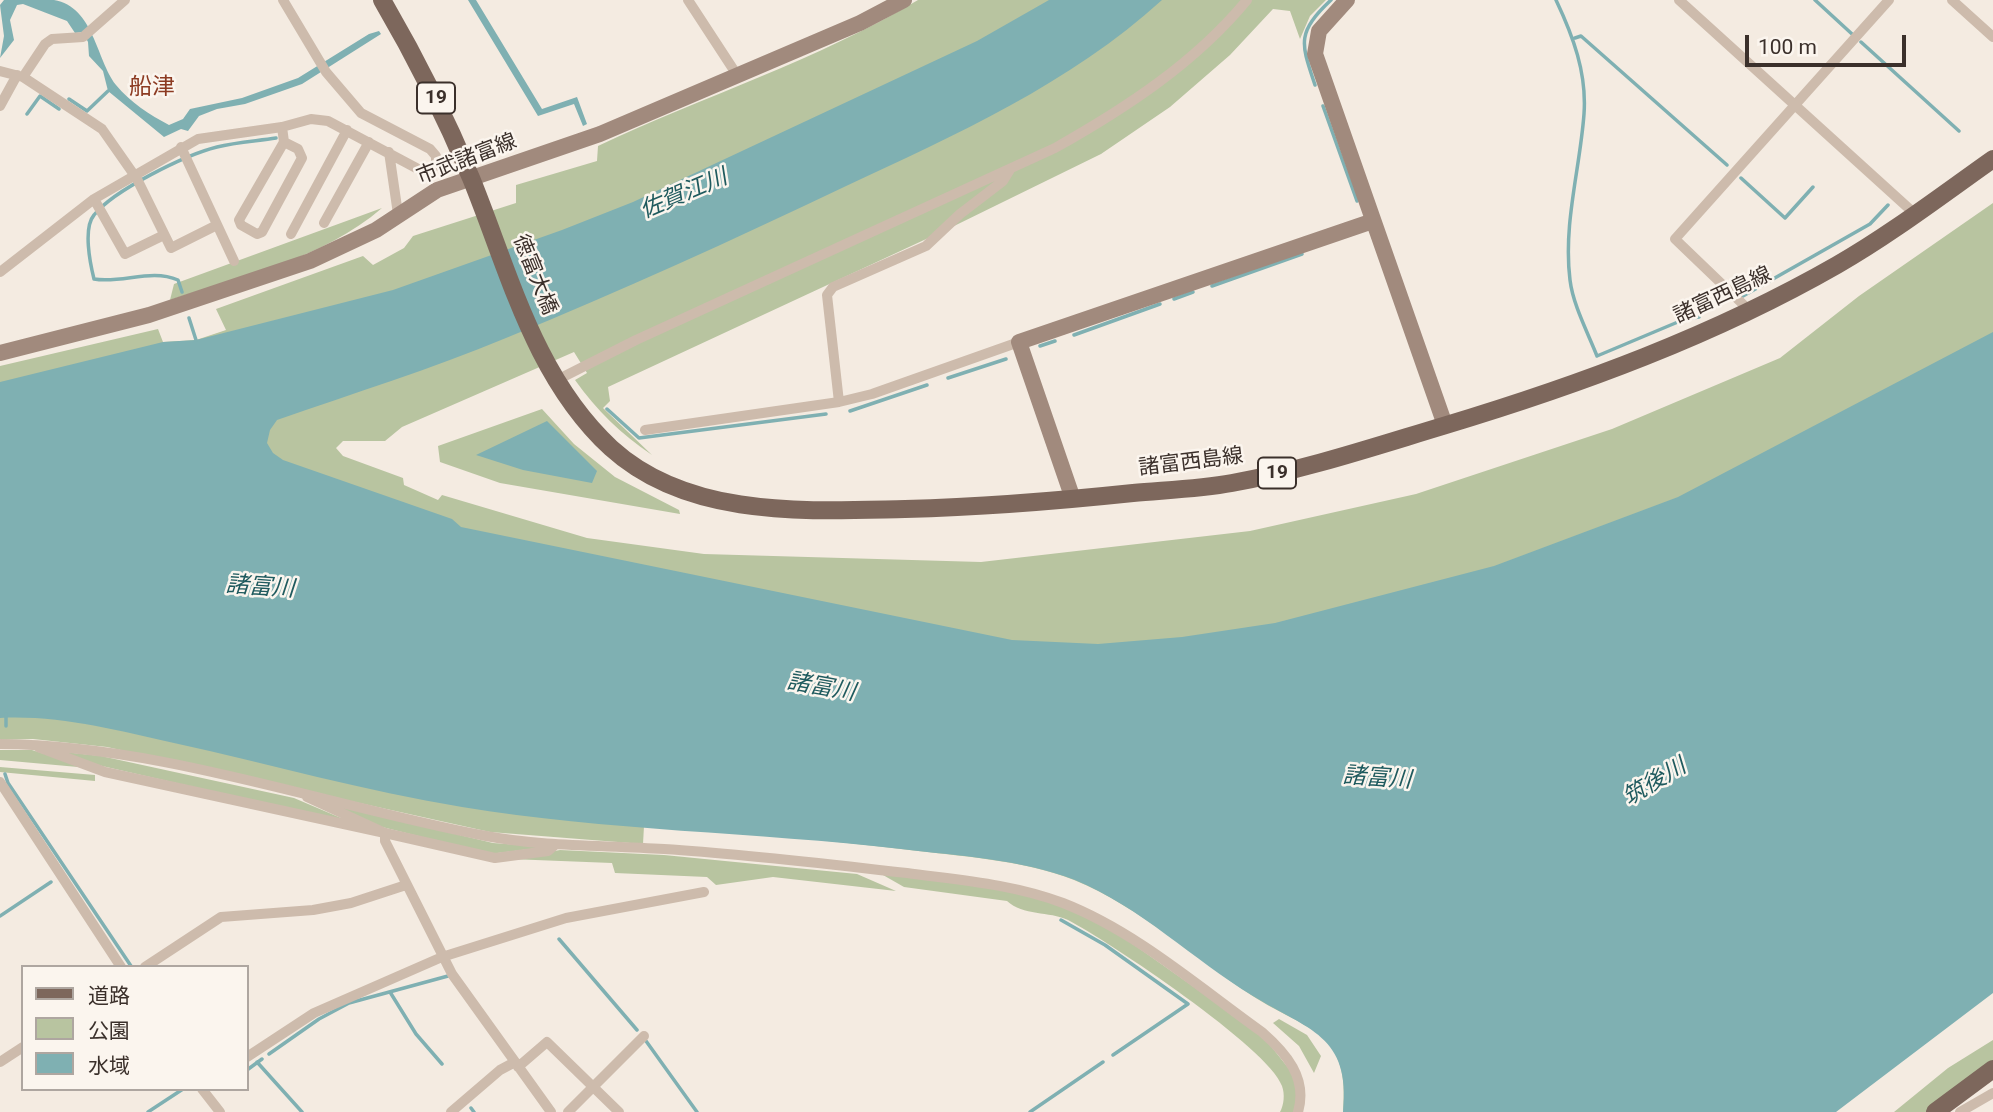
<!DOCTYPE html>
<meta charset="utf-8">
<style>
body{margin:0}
#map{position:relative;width:1993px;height:1112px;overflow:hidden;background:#f4ebe1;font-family:Roboto,"Noto Sans JP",sans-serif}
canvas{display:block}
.legend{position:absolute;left:21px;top:965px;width:228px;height:126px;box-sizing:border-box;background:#fbf5ee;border:2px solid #aea6a0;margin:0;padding:9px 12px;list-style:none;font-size:21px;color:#3b302b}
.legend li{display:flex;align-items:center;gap:14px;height:35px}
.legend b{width:35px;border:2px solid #aea6a0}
.scale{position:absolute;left:1745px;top:35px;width:161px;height:32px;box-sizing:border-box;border:4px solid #3b302b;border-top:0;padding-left:9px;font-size:21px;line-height:24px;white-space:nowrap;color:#3b302b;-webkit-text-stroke:5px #fbf5ee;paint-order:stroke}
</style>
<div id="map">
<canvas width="1993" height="1112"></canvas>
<ul class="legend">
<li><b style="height:9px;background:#7d675c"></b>道路</li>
<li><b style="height:19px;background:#b8c4a0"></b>公園</li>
<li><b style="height:19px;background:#7fb0b2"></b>水域</li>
</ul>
<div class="scale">100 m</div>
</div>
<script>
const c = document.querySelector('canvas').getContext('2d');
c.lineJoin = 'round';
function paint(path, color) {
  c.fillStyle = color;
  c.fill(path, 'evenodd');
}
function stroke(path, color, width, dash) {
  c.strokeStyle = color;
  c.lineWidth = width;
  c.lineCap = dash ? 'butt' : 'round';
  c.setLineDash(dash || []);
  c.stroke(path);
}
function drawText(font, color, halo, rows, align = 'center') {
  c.font = font + ' Roboto,"Noto Sans JP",sans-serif';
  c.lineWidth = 5;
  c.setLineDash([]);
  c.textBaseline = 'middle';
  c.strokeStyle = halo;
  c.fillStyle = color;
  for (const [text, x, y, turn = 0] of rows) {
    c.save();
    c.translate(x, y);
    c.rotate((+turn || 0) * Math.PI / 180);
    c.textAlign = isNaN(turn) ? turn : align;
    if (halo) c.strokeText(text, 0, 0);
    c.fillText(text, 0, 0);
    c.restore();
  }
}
const green = new Path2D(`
 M918,0h153l-438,211 -305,118 -328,71v-34l158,-37 5,13 33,-2 30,-10 -10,-21 147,-53 10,9 31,-17 9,-12 103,-33v-18l81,-24 1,-15c106,-50 220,-86 320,-146z
 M1143,0h183l-16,16 -10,23 -10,-28 -17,-2 -43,46 -60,52 -69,47 -149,73 -344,160 2,14 -7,7 49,47c-31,-21 -55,-44 -77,-75l12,-7 -13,-21 -172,75 -17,14h-42l-7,7 7,8 60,22 1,7 34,15 4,-5 145,43 117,16 277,8 269,-31 166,-37 196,-65 168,-71 79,-62 134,-93v139l-364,205 -395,92 -224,11 -536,-113 -193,-69 -35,-35z
 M382,208c-59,51 -139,68 -212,92l4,-16z
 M542,409l32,35 41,33 64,33 1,4 -180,-31 -60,-21 -2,-16z
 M20,705l1052,160 254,166 28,55 -11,26c8,-83 -37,-81 -92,-117 -59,-39 -111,-88 -177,-115 -49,-19 -104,-23 -156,-29 -91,-11 -182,-19 -274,-25l-1,18 -153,-12 -383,-85 -74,-8 -33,1v-30z
 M0,750h32l57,18 -89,-8z
 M46,750l55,6 193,42 61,26 -253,-58z
 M0,767l95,8v6l-95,-9z
 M318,801l175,42 53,4 -56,7 -116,-29z
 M560,850l104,5 193,19 39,17 -123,-14 -57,8 -9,-8 -92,-4 -3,-10 -102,-4z
 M876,871l145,21 48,16 54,29 139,98 32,40 4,19 -4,18h-14c4,-7 5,-18 2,-26 -13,-38 -174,-145 -214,-166 -19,-9 -45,-4 -61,-19l-103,-14z
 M1279,1019l28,16 14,21 -7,17 -15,-27 -26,-23z
 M1993,1040v24l-67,48h-32l54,-44z`);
const water = new Path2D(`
 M4,0c16,0 34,0 50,0 40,7 42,59 62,85 14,17 34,30 53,40l14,-6 7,-10 52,-11 56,-20 71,-44 10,-3 2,3 -79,50 -57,20 -28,5 -18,7 -11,15 -7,-2 -17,8 -56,-46 -5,-20 -14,-15 -1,-14 -5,-10 -8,1 -8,-12 -44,-17 -6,1 -7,15 4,20 -14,18 4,-22 -4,-31z
 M468,0h8l66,109 35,-12 10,27 -4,2 -9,-22 -36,12z
 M1049,0h113c-92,84 -207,135 -318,187 -111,53 -223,104 -338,151 -74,31 -152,55 -229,82l-7,10 -3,13 6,10 10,7 169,59 9,8 551,113 86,4 84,-7 93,-14 219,-57 184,-69 315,-165v661l-157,119h-493c8,-77 -35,-82 -90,-116 -61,-37 -111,-88 -178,-116 -54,-21 -117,-24 -174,-31 -146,-17 -294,-18 -439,-42 -97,-16 -193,-43 -288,-64 -58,-13 -115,-28 -174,-25v-336l163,-40 33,-2 197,-50 169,-60 71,-28 344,-161z
 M547,421l50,50 -5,12 -69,-13 -47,-15z`);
const stream = new Path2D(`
 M1556,0c17,36 31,73 28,114 -4,55 -21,110 -14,166 3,25 18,53 27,76l88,-37 14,-2
 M1815,0l37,34
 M1575,38l6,-2 146,129
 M1861,42l98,89
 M1315,85c-14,-42 -19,-52 16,-85
 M69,99l18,12 21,-20
 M1323,106l34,95
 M27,114l13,-18 19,13
 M1741,178l44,40 28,-31
 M1212,286l90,-32
 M182,292l-4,-12c-27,-12 -56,4 -84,-1 -4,-16 -11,-51 0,-64 20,-25 91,-60 123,-68 19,-5 40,-6 59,-9
 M1743,296l127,-72 18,-19
 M1174,299l19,-7
 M189,318l7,22
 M1074,335l86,-31
 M1040,346l15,-5
 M948,378l58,-19
 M607,409l32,29 187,-24
 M850,411l77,-26
 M6,726v-12
 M5,774l3,9 123,183
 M0,916l51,-34
 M1061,920l44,25 83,59 -75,51
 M559,939l78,91
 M390,992l26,42 26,30
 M646,1041l51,71
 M269,1054l50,-35 30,-16 99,-27
 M257,1062l45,50
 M247,1070l15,-11
 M214,1089h5
 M471,1108l3,4
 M148,1112l35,-23
 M1030,1112l73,-50`);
const street = new Path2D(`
 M688,0l49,75
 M1679,0l236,214
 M1952,0l41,37
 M0,71l23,6 79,52 35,50 34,69 46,-23
 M23,77l22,-33 7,-5 31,-2 42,-37
 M0,106l17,-31
 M282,127l2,15 14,7 4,9 -40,74 -5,2 -16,-9 -2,-5 45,-78
 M181,147l53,114
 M389,152l9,62
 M94,199l31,55 39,-19
 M324,223l45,-81
 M291,234l56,-104
 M0,272l94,-73 104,-60 84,-12 29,-8 17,2 92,49 10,1 6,-6v-9l-6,-7 -69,-36 -35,-41 -43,-72
 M1750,311l-75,-72 214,-239
 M555,381l81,-41 419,-192c71,-40 140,-85 192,-148
 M839,402l-12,-107 6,-8 93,-41 34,-32 43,-33 8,-13
 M645,430l194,-28 33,-8 147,-52
 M0,744c161,1 328,62 486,92 59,11 119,9 178,13 81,5 162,15 243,24 52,7 106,11 156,30 72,28 136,84 199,129 24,21 46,46 36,80
 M38,747l67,25 280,61v8l67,133 99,138
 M0,782l121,185
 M307,797l78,36 110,25 53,-7 7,-6
 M145,967l76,-50 92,-7 38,-7 55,-18
 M247,1057l67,-44 128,-56 124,-39 138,-26
 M0,1062l23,-15
 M518,1067l29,-25 72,70
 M202,1089l18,23
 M451,1112l49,-42 15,-8
 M568,1112l76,-76
 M1960,1112l33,-19`);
const secondary = new Path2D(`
 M1347,0l-28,31 -4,23 130,371
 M0,353l149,-38 161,-54 66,-31 61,-40 163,-56 260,-111 44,-23
 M1073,499l-54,-157 354,-121`);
const primary = new Path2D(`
 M382,0c34,58 63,116 89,178 38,93 63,199 140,270 78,71 196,63 294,61 77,-2 152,-8 228,-16 33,-3 66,-4 99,-10 72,-13 141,-36 211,-57 136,-41 270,-90 394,-161 54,-31 105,-70 156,-106
 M1935,1112l58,-43`);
const shields = [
 [436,98,38],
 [1277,473,38]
];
const shieldNames = [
 ["19",436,98],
 ["19",1277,473]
];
const streetNames = [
 ["市武諸富線",467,160,-21],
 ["徳富大橋",534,275,68],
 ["諸富西島線",1723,296,-25],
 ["諸富西島線",1191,463,-7]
];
const neighbourhoodNames = [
 ["船津",152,88]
];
const waterNames = [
 ["佐賀江川",684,195,-23],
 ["諸富川",260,588,4],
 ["諸富川",821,688,10],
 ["諸富川",1377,779,4],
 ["筑後川",1655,783,-31]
];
paint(green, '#b8c4a0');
paint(water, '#7fb0b2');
stroke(stream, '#7fb0b2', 3.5);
stroke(street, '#cdbbac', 10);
stroke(secondary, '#a18a7d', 16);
stroke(primary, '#7d675c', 18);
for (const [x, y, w] of shields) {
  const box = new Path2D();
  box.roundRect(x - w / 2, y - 15.5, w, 31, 5);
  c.fillStyle = '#fbf5ee';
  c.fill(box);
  stroke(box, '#3b302b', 2);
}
drawText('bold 19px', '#3b302b', null, shieldNames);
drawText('21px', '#3b302b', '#fbf5ee', streetNames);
drawText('23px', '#8c3b22', '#fbf5ee', neighbourhoodNames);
drawText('italic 23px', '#1f5a5e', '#fbf5ee', waterNames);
</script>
